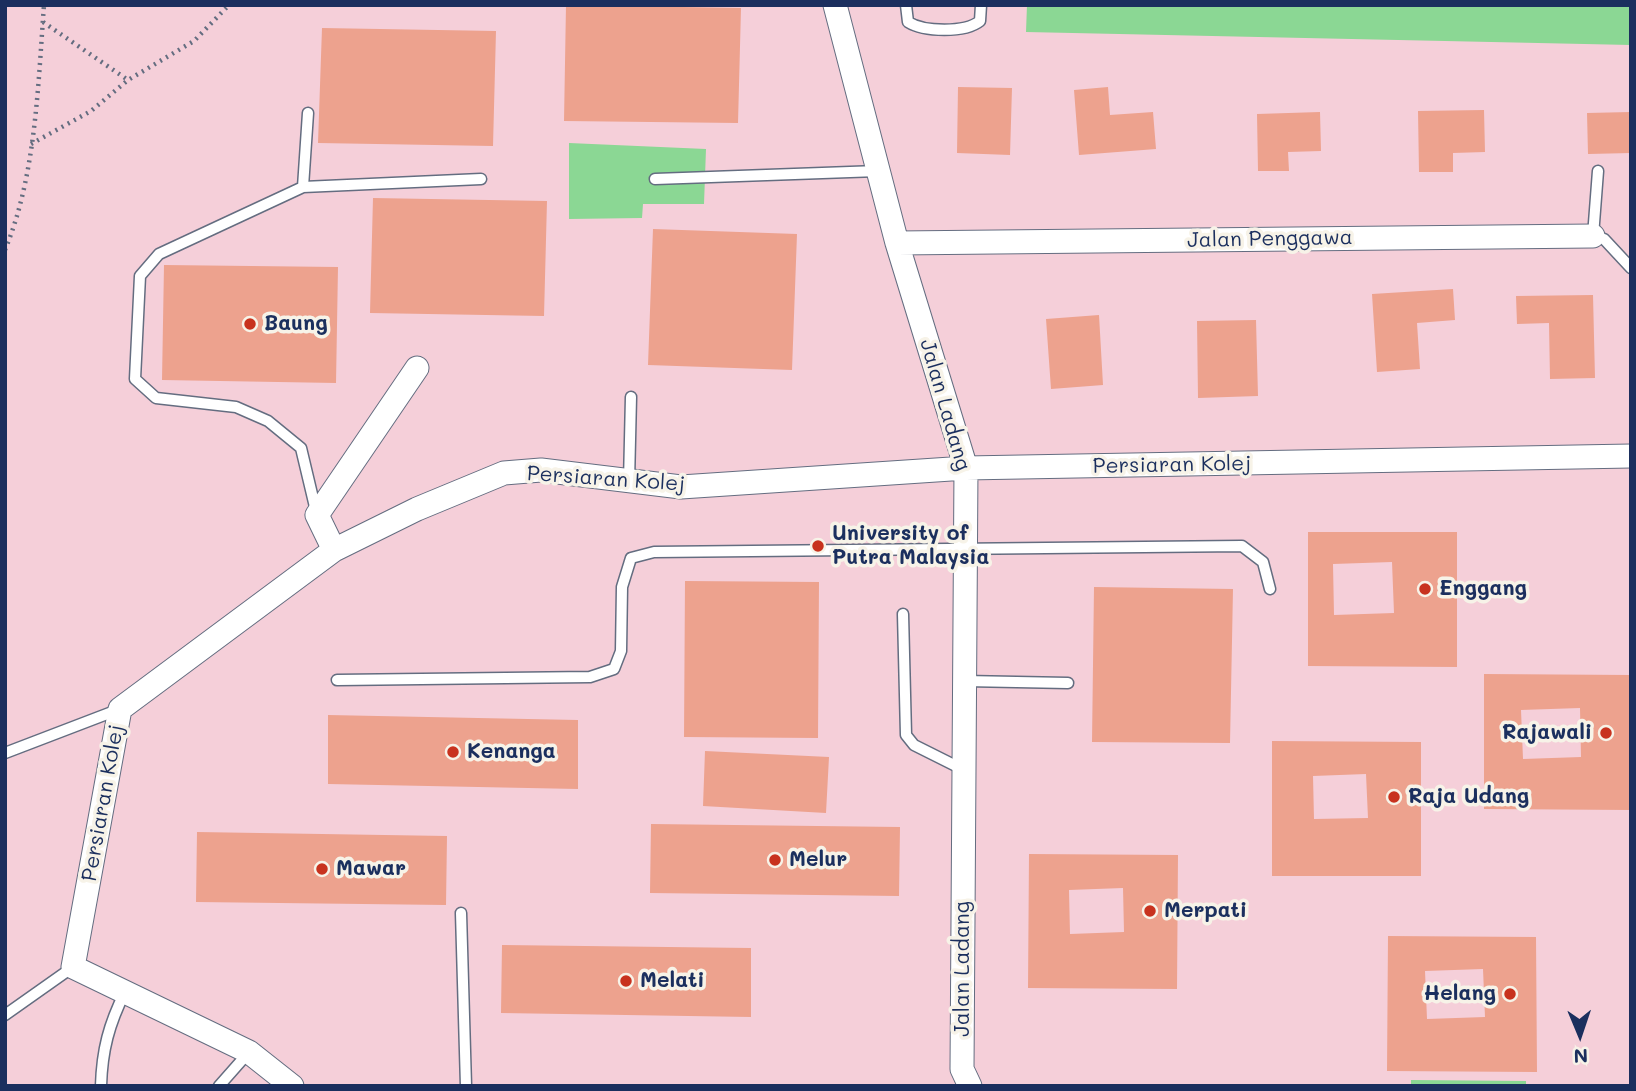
<!DOCTYPE html>
<style>
body{margin:0}
#map{position:relative;width:1636px;height:1091px;overflow:hidden;background:#ebe1bf;font-family:Mali,sans-serif}
canvas{display:block}
.frame{position:absolute;inset:0;border:7px solid #1b2f5e;pointer-events:none}
.north{position:absolute;left:1545px;top:1000px;width:70px;height:70px;-webkit-text-stroke:5px #f7f3e8;paint-order:stroke;rotate:178deg;font-size:19px;font-weight:700;line-height:28px;text-align:center;color:#1b2f5e}
.north::after{content:'';display:block;margin:auto;width:24px;height:32px;background:#1b2f5e;clip-path:polygon(50% 0,100% 100%,50% 72%,0 100%)}
</style>
<div id="map">
<canvas width="1636" height="1091"></canvas>
<div class="frame"></div>
<div class="north">N</div>
</div>
<script>
const c = document.querySelector('canvas').getContext('2d');
c.lineJoin = 'round';
function paint(path, color) {
  c.fillStyle = color;
  c.fill(path, 'evenodd');
}
function stroke(path, color, width, dash) {
  c.strokeStyle = color;
  c.lineWidth = width;
  c.lineCap = dash ? 'butt' : 'round';
  c.setLineDash(dash || []);
  c.stroke(path);
}
function drawText(font, color, halo, rows, align = 'center') {
  c.font = font + ' Mali,sans-serif';
  c.lineWidth = 7;
  c.setLineDash([]);
  c.textBaseline = 'middle';
  c.strokeStyle = halo;
  c.fillStyle = color;
  for (const [text, x, y, turn = 0] of rows) {
    c.save();
    c.translate(x, y);
    c.rotate((+turn || 0) * Math.PI / 180);
    c.textAlign = isNaN(turn) ? turn : align;
    if (halo) c.strokeText(text, 0, 0);
    c.fillText(text, 0, 0);
    c.restore();
  }
}
const built = new Path2D(`
 M5,5h1626v1081h-1626z`);
const green = new Path2D(`
 M1027,5h604v40l-605,-13z
 M569,143l137,6 -2,55h-61l-1,14 -73,1z
 M1411,1080l115,1v5h-115z`);
const building = new Path2D(`
 M566,5l175,3 -3,115 -174,-2z
 M322,28l174,3 -3,115 -175,-3z
 M958,87l54,1 -2,67 -53,-2z
 M1108,87l2,28 43,-3 3,37 -77,6 -5,-65z
 M1484,110l1,42 -32,1v19h-34l-1,-61z
 M1320,112l1,39 -33,1 1,19h-31l-1,-57z
 M1631,112v41l-43,1 -1,-41z
 M373,198l174,3 -3,115 -174,-3z
 M653,229l144,5 -5,136 -144,-5z
 M164,265l174,2 -2,116 -174,-3z
 M1453,289l2,31 -38,3 3,46 -43,3 -5,-78z
 M1593,295l2,83 -45,1 -1,-56 -32,1 -1,-28z
 M1099,315l4,70 -52,4 -5,-70z
 M1256,320l2,76 -60,2 -1,-77z
 M1308,532h149v135l-149,-1zM1392,562l2,51 -60,2 -1,-51z
 M685,581l134,1 -1,156 -134,-1z
 M1094,587l139,2 -3,154 -138,-1z
 M1484,674l147,1v135l-147,-1zM1580,708l1,49 -58,2 -2,-49z
 M328,715l250,5v69l-250,-5z
 M1272,741l149,1v134h-149zM1366,774l2,44 -54,1 -1,-43z
 M705,751l124,6 -3,56 -123,-7z
 M651,824l249,3 -1,69 -249,-3z
 M197,832l250,4 -1,69 -250,-3z
 M1029,854l149,1 -1,134 -149,-1zM1123,888l1,44 -54,2 -1,-44z
 M1388,936l148,1 1,135 -150,-1zM1483,969l2,48 -58,2 -2,-48z
 M502,945l249,3v69l-250,-4z`);
const path = new Path2D(`
 M43,22l85,58
 M31,144l60,-33 37,-31 66,-39 35,-36
 M5,250c31,-75 33,-165 39,-245`);
const lane = new Path2D(`
 M906,5l2,17c16,10 57,11 72,-1l1,-16
 M1598,171l-5,65 11,3 27,29
 M655,179l223,-8
 M303,187l5,-74
 M629,482l2,-85
 M316,511l-15,-63 -33,-27 -32,-14 -80,-9 -21,-19 5,-103 19,-22 144,-67 178,-8
 M903,614l3,121 8,10 50,25
 M337,680l253,-3 24,-8 7,-18 1,-64 9,-29 23,-6 588,-6 21,16 7,27
 M965,681l103,2
 M5,753l115,-44
 M461,913l5,173
 M5,1015l68,-48
 M101,1086c1,-36 8,-62 24,-94
 M219,1086l30,-34`);
const street = new Path2D(`
 M835,5l62,238 69,225 -4,601 8,17
 M897,243l696,-7
 M334,550l-17,-35 100,-147
 M292,1086l-43,-34 -176,-85 47,-258 214,-159 83,-41 87,-36 37,-3 140,17 285,-19 665,-12`);
const markers = [
 [250,324,7,"#c8321e"],
 [818,546,7,"#c8321e"],
 [1425,589,7,"#c8321e"],
 [1606,733,7,"#c8321e"],
 [453,752,7,"#c8321e"],
 [1394,797,7,"#c8321e"],
 [775,860,7,"#c8321e"],
 [322,869,7,"#c8321e"],
 [1150,911,7,"#c8321e"],
 [626,981,7,"#c8321e"],
 [1510,994,7,"#c8321e"]
];
const streetNames = [
 ["Jalan Penggawa",1270,239,-1],
 ["Jalan Ladang",945,405,74],
 ["Persiaran Kolej",1172,465,-1],
 ["Persiaran Kolej",606,479,4],
 ["Persiaran Kolej",103,803,-80],
 ["Jalan Ladang",963,969,-90]
];
const poiNames = [
 ["Baung",264,324],
 ["University of",832,534],
 ["Putra Malaysia",832,558],
 ["Enggang",1439,589],
 ["Rajawali",1592,733,"right"],
 ["Kenanga",467,752],
 ["Raja Udang",1408,797],
 ["Melur",789,860],
 ["Mawar",336,869],
 ["Merpati",1164,911],
 ["Melati",640,981],
 ["Helang",1496,994,"right"]
];
paint(built, '#f5cfd9');
paint(green, '#8bd794');
paint(building, '#eda28e');
stroke(lane, '#646d80', 13);
stroke(street, '#646d80', 25);
stroke(path, '#646d80', 4.5, [2, 5]);
stroke(lane, '#fff', 10);
stroke(street, '#fff', 23);
for (const [x, y, r, color] of markers) {
  const dot = new Path2D();
  dot.arc(x, y, r, 0, 2 * Math.PI);
  c.fillStyle = color;
  c.fill(dot);
  stroke(dot, '#f7f3e8', 2.5);
}
drawText('21px', '#1b2f5e', '#f7f3e8', streetNames);
drawText('bold 21px', '#1b2f5e', '#f7f3e8', poiNames, 'left');
</script>
